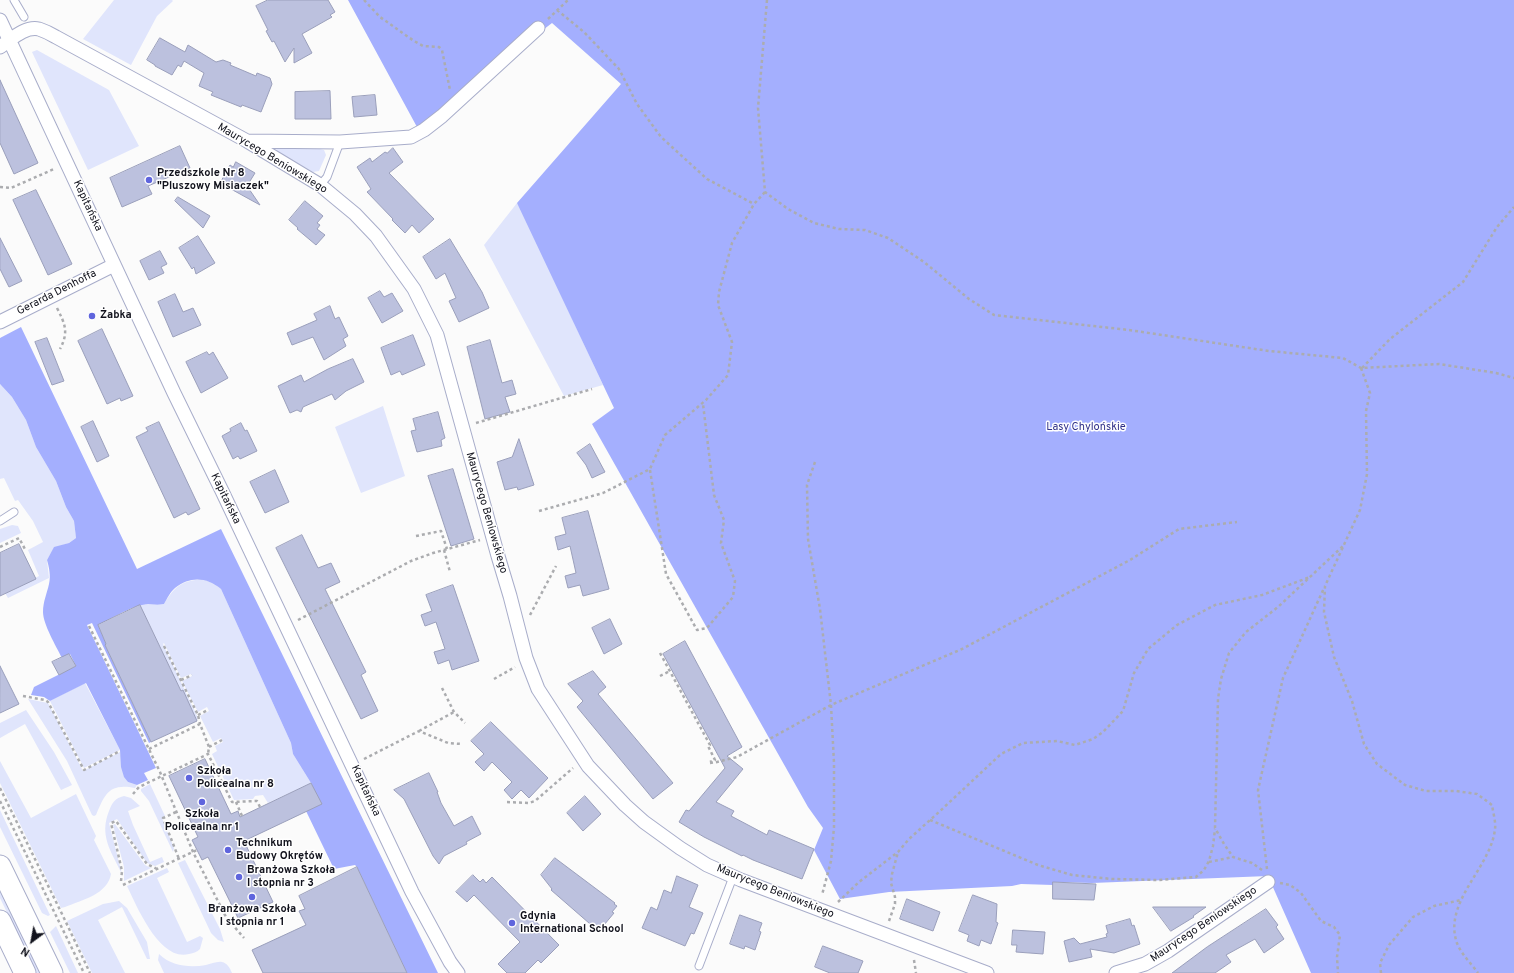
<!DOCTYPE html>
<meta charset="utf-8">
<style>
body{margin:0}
#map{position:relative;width:1514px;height:973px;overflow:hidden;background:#fbfbfb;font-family:Overpass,sans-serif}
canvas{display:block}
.north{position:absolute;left:12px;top:921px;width:40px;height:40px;-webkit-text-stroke:3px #fff;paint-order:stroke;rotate:212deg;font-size:11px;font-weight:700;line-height:16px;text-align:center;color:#11121c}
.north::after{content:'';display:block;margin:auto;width:14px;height:18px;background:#11121c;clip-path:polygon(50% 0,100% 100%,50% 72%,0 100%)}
</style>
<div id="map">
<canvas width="1514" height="973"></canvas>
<div class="north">N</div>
</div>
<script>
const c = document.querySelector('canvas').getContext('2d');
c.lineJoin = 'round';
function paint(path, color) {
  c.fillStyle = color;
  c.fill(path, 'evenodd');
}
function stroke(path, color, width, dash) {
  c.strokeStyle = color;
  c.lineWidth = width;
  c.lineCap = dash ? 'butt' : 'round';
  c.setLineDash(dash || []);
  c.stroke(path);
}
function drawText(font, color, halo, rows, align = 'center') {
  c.font = font + ' Overpass,sans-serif';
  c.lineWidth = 3;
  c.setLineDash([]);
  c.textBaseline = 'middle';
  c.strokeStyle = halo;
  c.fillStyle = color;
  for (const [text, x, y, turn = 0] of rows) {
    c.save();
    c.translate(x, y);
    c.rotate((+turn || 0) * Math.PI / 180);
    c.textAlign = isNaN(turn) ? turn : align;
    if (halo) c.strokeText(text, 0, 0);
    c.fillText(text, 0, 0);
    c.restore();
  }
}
const green = new Path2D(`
 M114,0h58l1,1 -16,15 -26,49 -48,-26z
 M37,50l72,40 30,56 -51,24 -56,-118z
 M279,147l41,2 4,1 2,5 -7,16 -6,1 -35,-20 -2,-3z
 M517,203l4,6 82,176 -39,11 -80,-151z
 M0,384l12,13 14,23 10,27 20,34 10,26 8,14 2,17 -7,5 -15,5 -7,12 2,18 -41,20 -3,-5 34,-17 -11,-26 15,-8 -10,-21 -15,-21 -3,1 -11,-23 -4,1z
 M383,406l22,70 -44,17 -26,-66z
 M12,525l6,1 3,7 -21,10v-14z
 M203,579l12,5 6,5 70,154 2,11 18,29 -43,20 -5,-8 -8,1 -2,3 -19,1 -22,-46 5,-3 -2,-5 8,-4 -2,-4 -8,4 -13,-26 9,-5 -2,-4 -9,5 -16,-31 10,-5 -1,-2 -10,4 -17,-35 -1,1 35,74 -1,3 -14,-30h-2l-41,-86c8,-1 15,1 24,-1 11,-18 17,-23 39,-25z
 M85,683l35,67 -36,18 -34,-67z
 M28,699l20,4 35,68 37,-19 8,30 9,3 -2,3c-27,-5 -30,7 -39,27l-2,1 -2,-1 -25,-54z
 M26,710l28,42 18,33 -11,5 -36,-66 -25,14v-15z
 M0,761l31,57 45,-24 20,42 -2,4 17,34c-3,20 -29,26 -46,33l-4,1 -61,-125z
 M150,784l15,32 -3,2 12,30 -1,4 -24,-51 -8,-10v-2z
 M124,796l7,2 9,8 -12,5 5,14 17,37 12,-5 2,5 -9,4 -8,-3 -30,-44 -8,4 13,51c-11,-23 -23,-38 -13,-63 3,-8 6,-13 15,-15z
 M0,810l50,105 -2,1 -6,-3 -42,-86z
 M115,824l30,41 6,3 -27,13v-14l-11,-42z
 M185,860l35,69 4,13 -6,-2 -7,-7 -33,-70z
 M167,868l2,4 -12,6 30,64 13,-6 3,2 -3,11c-3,3 -6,4 -11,5 -29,8 -52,-47 -62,-68z
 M0,887l41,86h-5l-36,-75z
 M119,901l8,7 20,34 3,17h-3l-25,-52 -24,13 27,53h-33l-25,-52 36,-17z
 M56,926l22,47h-8l-20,-41z
 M159,954c12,12 31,14 47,11 5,-1 11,-4 16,-3 5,1 8,6 10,11h-68l-6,-13z`);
const forest = new Path2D(`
 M348,0h1166v973h-203l-43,-97 -176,7 -39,-1v3l-32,-1 -9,2 -123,6 -49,7 -26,-49 9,-22 -15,-21 -216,-383 22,-16 -97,-205 104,-119 -69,-61 -135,104z
 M21,327l116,242 84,-40 217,444h-31l-50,-106 -2,-2 -21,4 -28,-58 15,-7 -10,-21 -18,-29 -2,-11 -70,-154c-14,-12 -31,-13 -46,-1 -5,4 -8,11 -11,16 -9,2 -14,-1 -22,1 -12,2 -33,15 -44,20l8,19 -1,1 46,97 -2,1 -57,-120 -5,2 69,143 -12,5 4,7 -11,5 -9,-3 -4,-5 -3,-10 -1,-17 -34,-67 -36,18 -6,-4 -13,-2 3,-8 42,-21 -6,-12 -8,4c-6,-12 -19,-34 -19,-46 0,-10 4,-19 6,-28 2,-8 0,-17 -2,-24l7,-13 15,-4 7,-5 -2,-17 -8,-14 -10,-26 -20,-34 -10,-27 -14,-23 -12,-13v-46z`);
const building = new Path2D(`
 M268,0h60l7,12 -5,3 2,2 -30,17 10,19 -18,10v-15l-9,14 -11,-21 -2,1 -6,-11 2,-1 -12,-24z
 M160,38l25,14 3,-7 28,17 7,-2 8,3 -1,2 26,11 1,-3 13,5 2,6 -11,28 -19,-7 -1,2 -30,-12 2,-3 -14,-6 5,-13 -20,-12 -3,6 -3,-2 -6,10 -17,-9v-1l-8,-5z
 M0,80l38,83 -24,11 -14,-31z
 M330,91l1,28h-36v-27z
 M375,95l2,20 -23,2 -2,-20z
 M180,146l10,22 -42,18 4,8 -30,13 -12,-29z
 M393,148l10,14 -14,11 45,46 -15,14 -7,-8 -7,8 -13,-13 1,-1 -26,-27 4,-3 -14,-22 13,-9 2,4 13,-10 2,1z
 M236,162l19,11 -8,13 13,19 -40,-22 10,-18 3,2z
 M36,190l36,74 -24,11 -35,-75z
 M178,197l32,19 -7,12 -28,-27z
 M305,201l18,15 -6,7 3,2 -3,4 8,6 -9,10 -19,-16 1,-1 -9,-8z
 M198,236l17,27 -19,11 -2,-7 -2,2 -13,-21z
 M0,238l22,43 -13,6 -9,-18z
 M450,239l32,53 7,16 -30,14 -10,-21 7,-3 -11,-25 -9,6 -13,-22z
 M160,251l7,13 -6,3 3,6 -15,7 -9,-19z
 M380,291l4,6 8,-4 11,18 -21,12 -14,-25z
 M175,294l8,18 10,-4 8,17 -28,12 -15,-35z
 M330,306l5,13 4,-2 9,19 -5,3 3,7 -22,14 -11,-23 -21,8 -5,-12 30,-13 -3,-6z
 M102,329l31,67 -12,5 -1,-3 -13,6 -29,-63z
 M413,335l12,30 -23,10 -2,-4 -9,4 -10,-27z
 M47,338l17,43 -12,4 -17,-43z
 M490,340l12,43 10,-3 4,14 -11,3 5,15 -25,7 -18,-72z
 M207,352l2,3 4,-3 15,26 -27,15 -15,-31z
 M353,359l11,23 -18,9 -11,9 -3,-6 -29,13 -2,5 -4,-2 -7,3 -12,-27 23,-11 3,7 24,-13z
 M438,412l7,26 -4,2 1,6 -25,6 -6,-21 5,-1 -3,-11z
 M93,421l16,35 -12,6 -16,-35z
 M159,422l41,87 -12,6 -2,-3 -12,6 -38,-81 12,-6 -2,-3z
 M241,423l4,8 2,-1 10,21 -17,8 -2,-3 -5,3 -11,-23 9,-5 -1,-2z
 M519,439l15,46 -16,5 -1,-3 -12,3 -8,-28 15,-5z
 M590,444l15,28 -13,6 -6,-13 -9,-12z
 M453,469l21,70 -23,7 -23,-70z
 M275,470l14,32 -24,11 -15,-31z
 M588,511l21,78 -26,7 -3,-11 -12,3 -3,-12 11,-3 -6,-27 -12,4 -3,-13 11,-3 -4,-16z
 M302,535l16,33 13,-5 9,19 -15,7 41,83 -5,3 17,36 -17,8 -85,-171z
 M19,544l17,35 -36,17v-43z
 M453,585l26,76 -27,9 -3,-10 -11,4 -4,-12 11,-3 -9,-27 -11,4 -4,-11 11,-4 -6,-16z
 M140,605l41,86 2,-1 14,31 -46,21 -46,-97 1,-1 -8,-19z
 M610,619l12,25 -18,10 -12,-26z
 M685,641l57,106 -15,9 16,13 -27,33 18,9 -3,5 36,19 2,-5 45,19 -12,30 -49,-19 -10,-5 -1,1 -38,-19 -25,-15 7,-12 3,1 36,-43 -62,-114z
 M69,654l7,12 -17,9 -7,-13z
 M0,666l19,38 -19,9z
 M593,671l13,16 -8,7 75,89 -20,16 -76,-92 6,-6 -15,-17z
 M491,722l57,56 -19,20 -8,-8 -9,9 -8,-9 8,-8 -20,-20 -8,9 -9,-9 9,-8 -13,-13z
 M205,759l26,55 7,-3 2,6 71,-34 11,21 -78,37 29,61 -35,16 -30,-61 -6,3 -10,-20 6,-3 -29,-61z
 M429,773l9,19h-1l4,11 13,23 18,-10 9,18 -15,8 1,2 -23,12 -5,8 -6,-8 -29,-57 -10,-9z
 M585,796l16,18 -18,17 -16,-18z
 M555,858l60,45 -1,1 3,2 -5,6 2,1 -10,12 -2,-1 -5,6 -46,-40 1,-1 -11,-14z
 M357,867l50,106h-144l-11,-23 54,-25 -7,-14 6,-2 -6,-13z
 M473,875l7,7 3,-3 3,4 6,-6 67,68 -18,18 -3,-3 -13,13h-18l-9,-9 22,-22 -46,-47 -7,7 -11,-10z
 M677,876l21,9 -9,22 14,6 -9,21 -3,-1 -6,13 -43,-18 9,-21 6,3 7,-20 7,3z
 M1053,882l43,2 -2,16 -41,-1z
 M973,895l24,9 -1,18 2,1 -7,21 -10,-4 -2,6 -12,-5 2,-6 -10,-4z
 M907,899l33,13 -7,19 -33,-12z
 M1153,907h53l-13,9 1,1 -23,14z
 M1266,909l12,16 -2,2 8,12 -20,14 -9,-14 -29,16 5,7 -16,11h-43l35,-26z
 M740,915l22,8 -3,8 2,1 -6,18 -10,-4 -1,3 -14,-5z
 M1130,919l2,7 2,-1 6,19 -26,9 -24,-4 2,8 -23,5 -5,-21 10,-3 6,6 27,-7 -1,-3 2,-1 -2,-7z
 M1013,930l32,2 -2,22 -27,-2 1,-7h-5z
 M823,946l40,15 -5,12h-28l-15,-6z`);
const path = new Path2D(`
 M364,0l16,17 34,24 9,5 16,1 3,3 8,40
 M767,0l-9,108 7,84 23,17 26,14 25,6 26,1 23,8 36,24 45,37 25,16 135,15 140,21 74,7 18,10 78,-4 57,9 18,5
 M557,10l27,22 35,37 18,35 24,33 46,42 47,25
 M548,19l20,-19
 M0,187l11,1 43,-19
 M57,308c8,16 12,24 3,41
 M1361,368l9,25 -4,18 1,63 -7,36 -35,76 -1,26 10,45 18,44 12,43 13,20 28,21 21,6h30l21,3 15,11c1,7 4,17 3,24 -4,38 -50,71 -39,111 3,12 15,23 22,33
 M1362,368l28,-29 73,-57 34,-55 17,-20
 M476,423l116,-34
 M815,462l-8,23 1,54 12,70 11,96 3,58v64l-3,34 -9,34
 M650,470l16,104 31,56 10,-2 26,-31 2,-16 -14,-38 3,-23 -10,-25 -11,-91
 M539,511l64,-18 47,-24 15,-34 41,-35 22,-25 4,-33 -14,-37 1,-13 13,-49 22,-39 11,-12
 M416,536l25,-5 6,18
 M0,547l19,-9 7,13
 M444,550l6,22
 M530,615l26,-49
 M298,620l113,-59 22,-8 47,-13
 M89,626l71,146 33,80 33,65 18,21
 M164,646l34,69 2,9
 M660,653l50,92 -2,1 7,14 -5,2
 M660,676l10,-5
 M494,679l21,-12
 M181,680l11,-5
 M442,688l12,24 11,11
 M23,696l22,4 3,2 36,68 34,-18
 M198,715l10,-5
 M419,731l35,-19
 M209,747l13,-7
 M149,749l51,-25 9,23 -1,7
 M364,759l55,-28 29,12 14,1
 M710,763l7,-1 20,-5 94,-52 131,-56 168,-89 49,-31 58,-7
 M0,788l63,128 27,57
 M133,794l6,-7 69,-33 24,48 25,-1 3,6
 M0,801l84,172
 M236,802l6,14
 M507,802l22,1 6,-2 38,-33
 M176,812l-13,6 16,41
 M930,820l108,45 34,10 40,4 47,1 37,-3 8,-7 5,-9 4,-15 2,-17
 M1209,862l24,-5
 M1267,869l-9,-79 25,-112 41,-90
 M1262,870l-10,-7 -19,-6 -9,-13 -9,-16 3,-129 3,-20 8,-26 17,-21 32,-25 65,-61
 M121,881l1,-10 -11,-48 5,-2 31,43 10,5
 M1280,883l10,2 11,8 20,28 13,6 6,8 -3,22 1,16
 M123,885l76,-36
 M838,902l21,-20 39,-30 11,-13 30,-27 62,-58 22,-11 34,-2 18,4 18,-6 10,-7 20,-21 11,-38 14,-24 29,-24 38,-20 47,-10 48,-18
 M889,921l6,-17v-7l-4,-14 1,-9 6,-22
 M914,960l2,13
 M1381,973l-1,-10 9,-18 24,-28 21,-11 27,-6`);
const service = new Path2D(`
 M14,0l10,17
 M320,185l7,-8 13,-35
 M0,521l14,-9
 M699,966l34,-89`);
const minor = new Path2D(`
 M0,20l174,373 48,98 190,401 38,70 8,11
 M0,47c11,-7 24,-21 39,-18 6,2 12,5 17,8l191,104 73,44 35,29 21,22 38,53 23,46 61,221 12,40 16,62 12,31 50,77 37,39 19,17 36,26 27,17 34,15 246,93
 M247,141l93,1 71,-5 13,-7 18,-14 96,-88
 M0,322l114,-57
 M1116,973l29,-9 23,-13 100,-69`);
const primary = new Path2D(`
 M0,866l52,107
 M0,921l25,52`);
const markers = [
 [149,180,4,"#5f65dd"],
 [92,316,4,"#5f65dd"],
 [189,778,4,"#5f65dd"],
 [202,802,4,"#5f65dd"],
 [228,850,4,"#5f65dd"],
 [239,877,4,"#5f65dd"],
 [252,897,4,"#5f65dd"],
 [512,923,4,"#5f65dd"]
];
const streetNames = [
 ["Maurycego Beniowskiego",272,159,31],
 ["Kapitańska",87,206,65],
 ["Gerarda Denhoffa",57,293,-27],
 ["Kapitańska",225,499,64],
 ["Maurycego Beniowskiego",486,513,74],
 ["Kapitańska",365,791,65],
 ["Maurycego Beniowskiego",775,892,22],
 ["Maurycego Beniowskiego",1204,925,-34]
];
const poiNames = [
 ["Przedszkole Nr 8",157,174],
 ["\"Pluszowy Misiaczek\"",157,187],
 ["Żabka",100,316],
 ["Szkoła",197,772],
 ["Policealna nr 8",197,785],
 ["Szkoła",202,815,"center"],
 ["Policealna nr 1",202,828,"center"],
 ["Technikum",236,844],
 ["Budowy Okrętów",236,857],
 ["Branżowa Szkoła",247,871],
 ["I stopnia nr 3",247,884],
 ["Branżowa Szkoła",252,910,"center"],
 ["I stopnia nr 1",252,923,"center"],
 ["Gdynia",520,917],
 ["International School",520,930]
];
const parkNames = [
 ["Lasy Chylońskie",1086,428]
];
paint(green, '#e0e5fc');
paint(forest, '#a4affe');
paint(building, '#bcc1de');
stroke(building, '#9a9fbb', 1);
stroke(service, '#a8adca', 9);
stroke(minor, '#a8adca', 15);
stroke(primary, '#a8adca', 23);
stroke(path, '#abacaf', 2.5, [3, 3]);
stroke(service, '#fff', 7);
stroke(minor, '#fff', 13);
stroke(primary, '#fff', 21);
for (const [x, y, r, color] of markers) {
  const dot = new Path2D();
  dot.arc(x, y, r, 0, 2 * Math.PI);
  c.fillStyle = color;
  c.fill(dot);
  stroke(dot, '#fff', 1.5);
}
drawText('11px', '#11121c', '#fff', streetNames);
drawText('bold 11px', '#11121c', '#fff', poiNames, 'left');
drawText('11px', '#303088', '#fff', parkNames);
</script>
